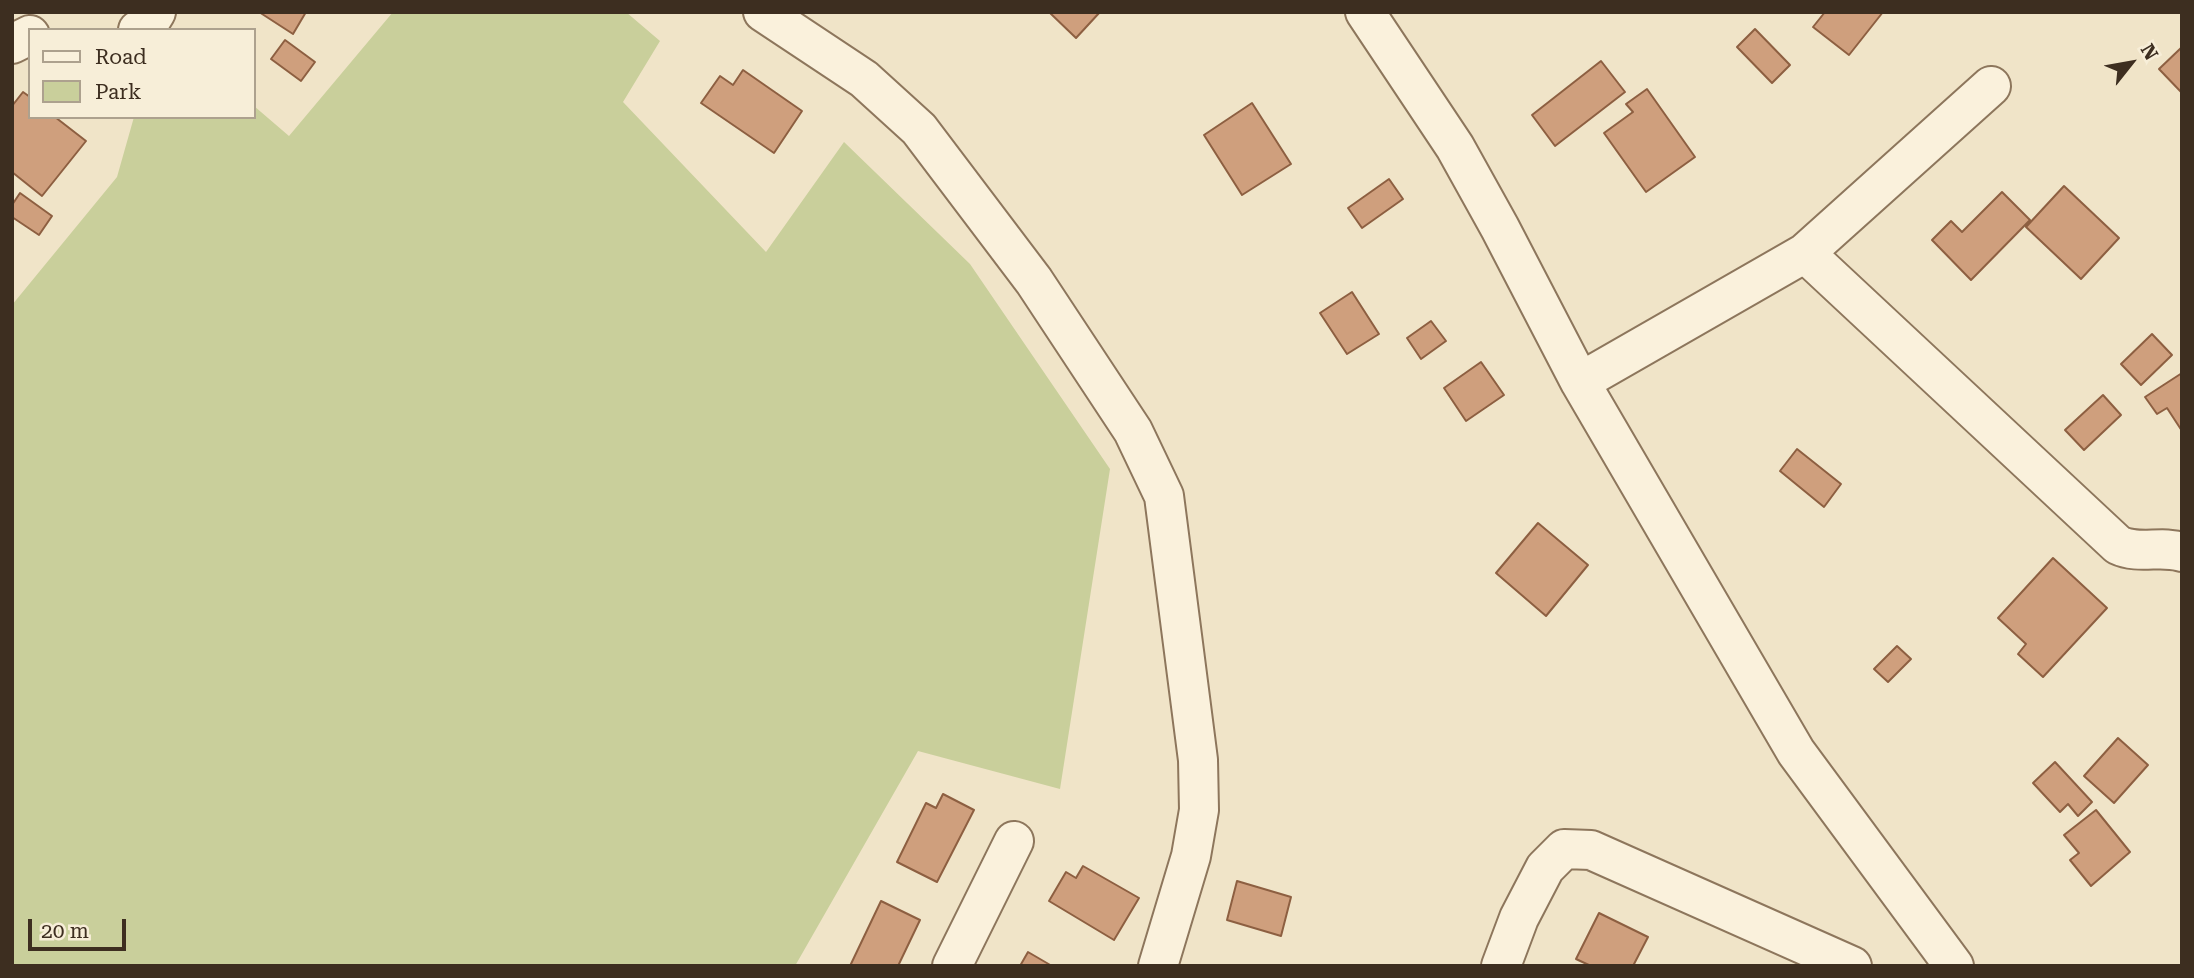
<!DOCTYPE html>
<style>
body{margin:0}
#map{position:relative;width:2194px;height:978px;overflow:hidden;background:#f0e4c8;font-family:"Roboto Serif",serif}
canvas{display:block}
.frame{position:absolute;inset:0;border:14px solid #3d2e20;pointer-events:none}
.legend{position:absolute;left:28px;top:28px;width:228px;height:91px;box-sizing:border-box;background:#f7eed8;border:2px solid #ada18e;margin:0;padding:9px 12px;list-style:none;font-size:21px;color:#3d2e20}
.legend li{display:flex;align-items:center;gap:14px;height:35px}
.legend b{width:35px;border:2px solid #ada18e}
.north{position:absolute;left:2096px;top:28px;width:70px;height:70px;-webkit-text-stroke:5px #f7eed8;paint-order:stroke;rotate:59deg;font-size:19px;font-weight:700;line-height:28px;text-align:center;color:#3d2e20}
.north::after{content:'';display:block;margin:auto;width:24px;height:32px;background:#3d2e20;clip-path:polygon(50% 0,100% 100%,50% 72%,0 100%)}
.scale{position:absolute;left:28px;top:919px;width:98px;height:32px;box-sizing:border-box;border:4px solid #3d2e20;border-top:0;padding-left:9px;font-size:21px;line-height:24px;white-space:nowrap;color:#3d2e20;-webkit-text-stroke:5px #f7eed8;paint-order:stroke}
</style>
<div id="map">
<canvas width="2194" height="978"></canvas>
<div class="frame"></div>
<ul class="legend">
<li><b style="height:9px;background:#faf1dc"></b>Road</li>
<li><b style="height:19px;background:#c9cf9b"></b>Park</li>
</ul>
<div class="north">N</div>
<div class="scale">20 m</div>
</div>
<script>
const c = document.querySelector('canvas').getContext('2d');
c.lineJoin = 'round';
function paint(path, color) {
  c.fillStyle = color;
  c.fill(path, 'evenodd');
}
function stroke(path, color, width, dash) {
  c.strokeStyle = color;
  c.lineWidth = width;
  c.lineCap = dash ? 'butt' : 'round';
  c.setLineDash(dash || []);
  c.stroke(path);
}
const green = new Path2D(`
 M393,12h233l34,29 -37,61 143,150 78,-110 126,122 140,205 -50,320 -142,-38 -123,215h-783v-661l105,-128 17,-60h120v-11l35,30z`);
const building = new Path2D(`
 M259,12h47l-13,22z
 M1049,12h51l-24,26z
 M1825,12h58l-34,43 -36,-28z
 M1755,29l35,36 -18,18 -35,-36z
 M285,40l30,22 -14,19 -30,-22z
 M2182,47v46l-23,-24z
 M1601,61l24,31 -70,54 -23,-31z
 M743,70l59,41 -28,42 -73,-50 19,-27 13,9z
 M1647,89l48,68 -49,35 -42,-59 29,-21 -7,-8z
 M23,92l7,5v20h25l31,24 -44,55 -30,-24v-66z
 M1252,103l39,61 -49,31 -38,-60z
 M1389,179l14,20 -41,29 -14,-20z
 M2064,186l55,52 -38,41 -55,-52z
 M2002,192l28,28 -59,60 -39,-40 19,-19 11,11z
 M20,193l32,23 -13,19 -27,-18v-12z
 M1352,292l27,42 -32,20 -27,-41z
 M1431,321l15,20 -25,18 -14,-21z
 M2152,334l20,21 -31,30 -20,-21z
 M1481,362l23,33 -38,26 -22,-33z
 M2182,373v58l-15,-23 -10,6 -12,-17z
 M2103,395l18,20 -37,35 -19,-20z
 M1797,449l44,35 -17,23 -44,-36z
 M1538,523l50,42 -42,51 -50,-43z
 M2053,558l54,50 -64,69 -25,-23 8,-10 -28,-26z
 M1897,646l14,13 -23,23 -14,-13z
 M2118,738l30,27 -34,38 -30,-27z
 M2055,762l37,40 -14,14 -10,-12 -8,8 -27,-29z
 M943,794l31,16 -37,72 -40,-20 29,-59 10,5z
 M2096,810l34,42 -39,34 -21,-26 9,-7 -15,-18z
 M1083,866l56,32 -25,42 -65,-39 17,-29 10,6z
 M1237,881l54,16 -10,39 -54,-16z
 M881,901l39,19 -22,46h-48z
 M1599,913l49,24 -15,29h-42l-15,-7z
 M1028,952l24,14h-32z`);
const minor = new Path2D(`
 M763,12l101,67 55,50 115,152 99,150 31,65 34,264 1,50 -8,46 -33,110
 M1365,12l90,135 45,81 80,154 216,370 158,214
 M138,30l10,-5 8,-13
 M12,44l18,-9
 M1805,253l313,292c21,10 43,0 64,7
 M1580,382l225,-129 186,-167
 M952,966l62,-125
 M1501,966l18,-48 26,-50 19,-19 27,1 261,116`);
paint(green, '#c9cf9b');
paint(building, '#cf9f7d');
stroke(building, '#8d5f41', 2);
stroke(minor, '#8d765c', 42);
stroke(minor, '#faf1dc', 38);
</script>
